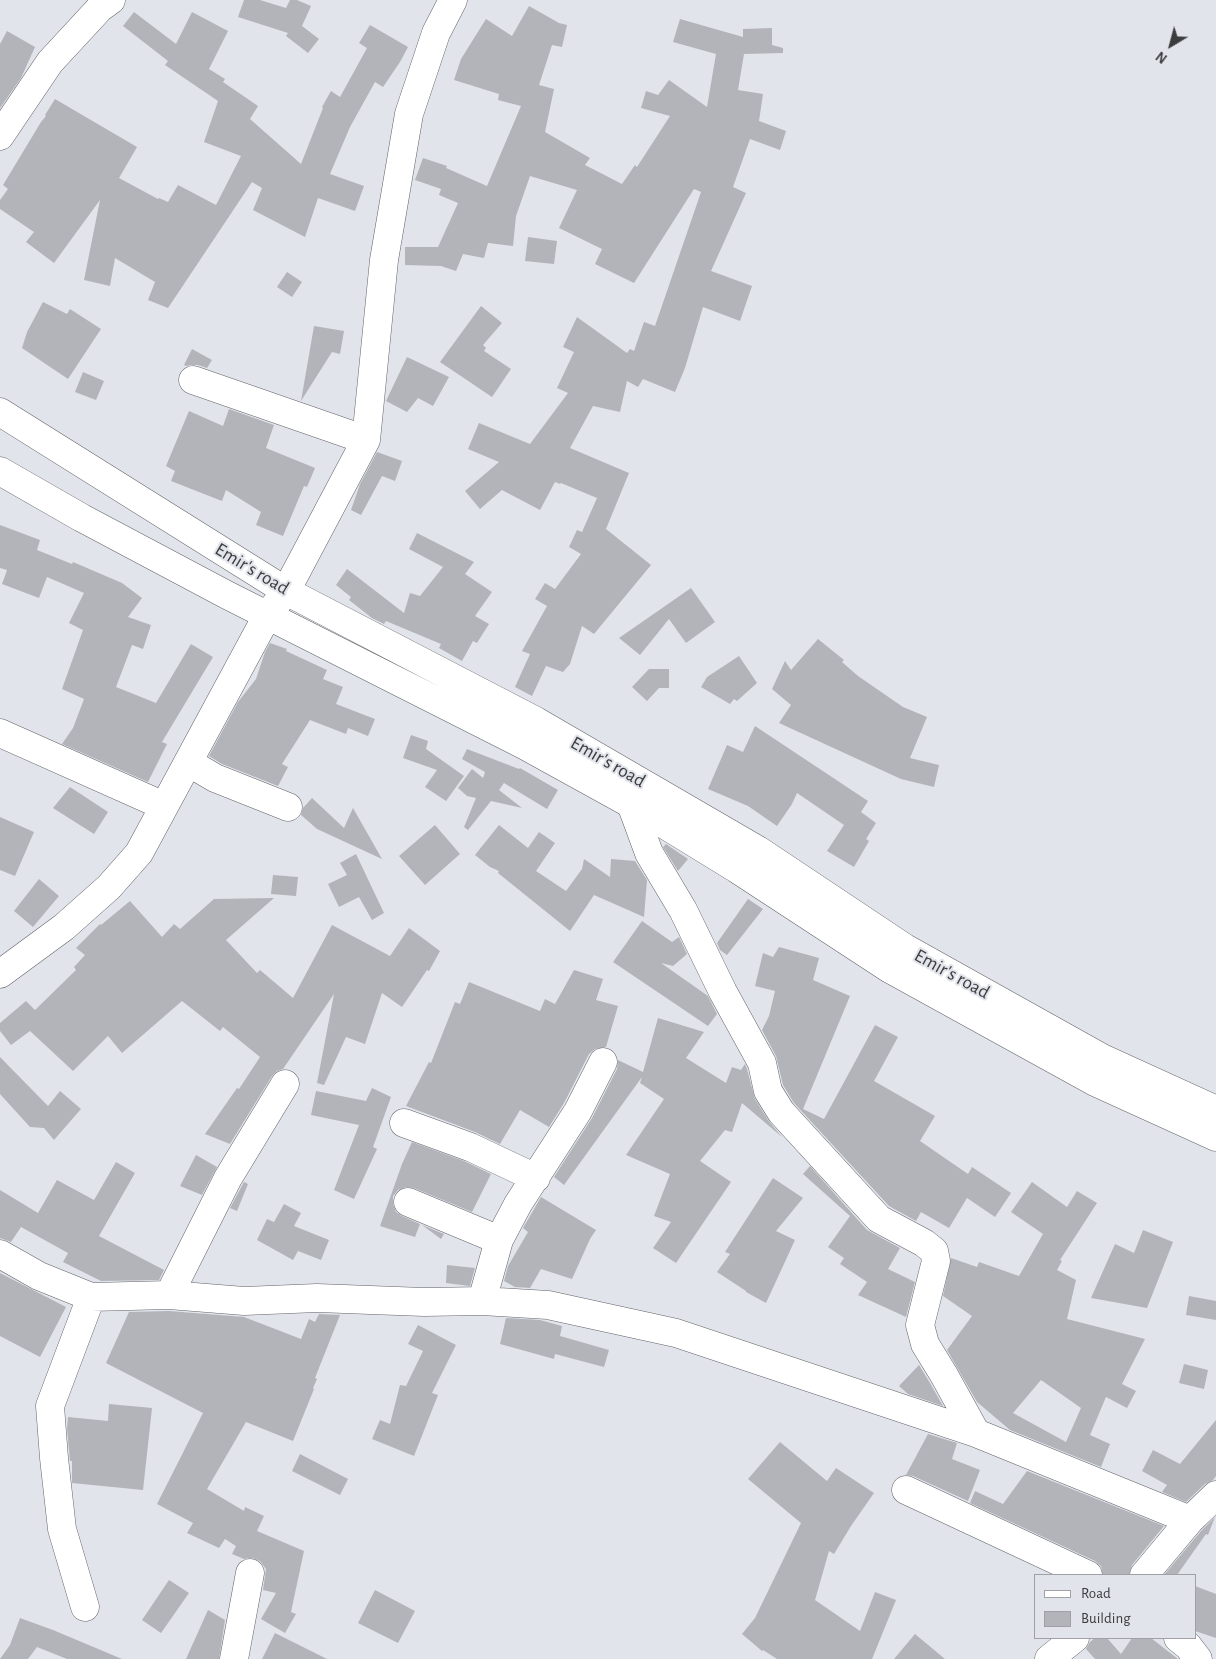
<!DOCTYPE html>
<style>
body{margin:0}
#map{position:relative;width:1216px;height:1659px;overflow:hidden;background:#e2e4eb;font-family:"Alegreya Sans",sans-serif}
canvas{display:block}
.legend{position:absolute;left:1034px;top:1574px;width:162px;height:65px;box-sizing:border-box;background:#e2e4eb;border:1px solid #9fa1a6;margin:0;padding:6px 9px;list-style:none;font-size:15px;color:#3b3c3e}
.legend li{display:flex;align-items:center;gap:10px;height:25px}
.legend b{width:25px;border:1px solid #9fa1a6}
.north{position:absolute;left:1146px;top:20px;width:50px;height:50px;-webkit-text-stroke:4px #e2e4eb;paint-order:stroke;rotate:217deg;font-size:14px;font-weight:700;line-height:20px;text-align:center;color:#3b3c3e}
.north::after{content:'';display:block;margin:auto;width:18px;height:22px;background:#3b3c3e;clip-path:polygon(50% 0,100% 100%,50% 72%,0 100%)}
</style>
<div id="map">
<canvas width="1216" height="1659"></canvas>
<ul class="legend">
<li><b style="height:6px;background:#fff"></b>Road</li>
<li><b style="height:14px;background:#b2b4ba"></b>Building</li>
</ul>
<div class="north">N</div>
</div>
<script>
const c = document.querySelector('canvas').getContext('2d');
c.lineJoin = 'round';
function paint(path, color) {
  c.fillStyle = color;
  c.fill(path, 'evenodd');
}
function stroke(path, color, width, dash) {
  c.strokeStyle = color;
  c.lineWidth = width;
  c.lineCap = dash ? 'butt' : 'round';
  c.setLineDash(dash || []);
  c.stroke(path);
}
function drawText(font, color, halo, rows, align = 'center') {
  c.font = font + ' "Alegreya Sans",sans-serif';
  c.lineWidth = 4;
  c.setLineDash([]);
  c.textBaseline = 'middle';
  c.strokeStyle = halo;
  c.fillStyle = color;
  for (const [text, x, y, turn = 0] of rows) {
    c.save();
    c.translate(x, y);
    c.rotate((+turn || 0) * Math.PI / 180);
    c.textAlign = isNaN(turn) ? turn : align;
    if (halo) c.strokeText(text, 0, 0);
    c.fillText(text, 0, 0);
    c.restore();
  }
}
const building = new Path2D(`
 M244,0h16l26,8 4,-8h7l14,6 -9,20 17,13 -11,14 -22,-17 2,-3 -50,-16z
 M529,6l30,17 8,2 -5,22 -10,-2 -13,40 15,4 -9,43 45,26 -5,7 37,19 13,-19 2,2 33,-51 -29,-8 5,-17 12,4 11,-15 38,27 9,-53 -43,-12 7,-23 63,18v-8l29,-1v17l11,3v5l-39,1 -6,36 25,4 -4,27 27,10 -6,19 -30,-11 -17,48 13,6 -35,78 41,15 -12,35 -37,-14 -18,61 -10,24 -32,-13 -5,8 -11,-6 -7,31 -27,-6 -23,42 59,25 -23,56 45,36 -57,69 -12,-8 -12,38 -7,8 -17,-6 -14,30 -17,-9 15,-33 -8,-3 25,-45 -12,-7 10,-16 10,6 26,-35 -12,-7 8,-17 5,2 15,-34 -36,-15 -1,1 -5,-2 -15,28 -38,-20 -22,19 -15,-18 34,-29 -31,-13 11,-26 51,21 38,-51 -11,-5 17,-36 -11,-5 14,-30 50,36 3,-4 4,2 10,-29 11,4 46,-134 -7,-3 -60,94 -39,-19 7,-15 -43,-21 18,-38 -47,-14 -14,40 -3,30 -25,-3 -4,15 -21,-4 -7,17 -15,-5 -36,-1v-18h33l20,-44 -19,-8 2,-6 -26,-9 8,-22 24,8 -1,2 41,18 34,-80 -23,-6 1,-6 -45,-14 7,-21 25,-40 26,17z
 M134,12l42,32 16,-32 36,19 -19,38 16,10 -2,3 35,24 -8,13 51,45 22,-56 -1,-1 9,-16 9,6 27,-49 -8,-5 11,-18 38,22 -8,15 -17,25 -8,-5 -25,45 -20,47 34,12 -9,25 -37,-13 -13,39 -52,-27 9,-22 -10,-6 -84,126 -20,-8 7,-18 -40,-24 -5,28 -26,-6 16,-80 -46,63 -28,-21 8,-10 -34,-23v-9l8,-11 -5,-4 38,-63 5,-6 -1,-1 10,-16 82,48 -18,31 39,21 1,-1 9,4 10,-17 38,20 25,-49 -37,-14 14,-41 -53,-36 3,-4 -45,-35z
 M7,31l28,16 -14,31 -21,30v-64z
 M528,237l29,4 -3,23 -29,-3z
 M287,272l15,10 -10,15 -15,-10z
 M43,302l24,12 3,-5 31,20 -33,50 -46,-31 5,-16z
 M481,306l21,17 -19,22 3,3 -2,3 27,18 -19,28 -52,-35z
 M314,326l30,5 -4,23 -8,-2 -31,49z
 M192,349l20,11 -5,8 -9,-3h-7l-5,1 -2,-1z
 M407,357l42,20 -16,29 -15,-8 -11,14 -21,-11z
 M83,372l21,9 -8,19 -21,-8z
 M229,409l45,16 -8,23 49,20 -8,19 -3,-1 -21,50 -27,-11 5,-13 -35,-22 -4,11 -51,-20 4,-10 -9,-5 23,-55 34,15z
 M377,452l25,9 -7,20 -13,-5 -21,39 -10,-5 9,-26z
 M0,525l40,15 -3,10 35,14 1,-2 49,21 20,15 -14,19 23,8 -8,24 -11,-4 -16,42 40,16 35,-59 22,13 -51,85 5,2 -19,38 -86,-38 11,-16 11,-29 -22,-10 21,-59 -14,-7 15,-30 -37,-16 -8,21 -37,-14 5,-14 -7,-2z
 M417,533l57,29 -9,12 27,18 -17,24 14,8 -12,19 -4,-2 -11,20 -23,-13 2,-4 -55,-23 -2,3 -12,-6 -23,-18 2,-3 -15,-12 11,-16 57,44 6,-20 10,3 23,-29 -34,-18z
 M691,588l24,34 -29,21 -17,-24 -29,36 -21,-17z
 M818,639l26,21 -2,2 16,14 45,31 24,10 -17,41 29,7 -5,22 -33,-8 -122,-56 12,-18 -19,-16 13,-28 6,9z
 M270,643l17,6 -1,2 41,19 -4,9 20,8 -7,17 39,15 -7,17 -20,-8 -2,6 -36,-14 -28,44 6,3 -10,19 -56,-22 -13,-8 29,-54 18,-23 9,-27z
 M739,656l18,27 -20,18 -3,-2 -4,5 -29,-17 6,-10z
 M649,669h20v19h-10l-12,13 -15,-14z
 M755,726l113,75 -7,11 15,11 -10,16 3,2 -15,26 -27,-16 17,-26 -47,-32 -5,11 -15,22 -29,-20 -40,-17 19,-44 16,7z
 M411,735l17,6 -2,8 38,27 -18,25 -21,-14 12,-17 -34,-12z
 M467,749l52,20 1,-1 38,22 -11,19 -43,-26 -5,7 23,18 -31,-7 -23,29 -4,-3 12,-29 -9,-2 -9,-8 14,-19 11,9 2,-6 -23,-13z
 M70,787l38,25 -14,22 -41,-26z
 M312,798l32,30 9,-20 29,51 -65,-30 -16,-14 2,-7z
 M0,817l34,15 -19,44 -15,-6z
 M435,825l25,29 -35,31 -26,-29z
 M499,825l29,23 11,-16 16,11 -19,28 30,20 16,-22 2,-10 26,18 1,-18 24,2 12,19 -3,37 -50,-22 -24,36 -72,-58 1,-2 -9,-4 -15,-12z
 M666,844l22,15 -10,12 -15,-24z
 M356,854l28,59 -12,7 -13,-23 -20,10 -11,-23 19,-9 -7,-12z
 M273,875l25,2 -2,19 -25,-2z
 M39,879l20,17 -26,31 -19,-16z
 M274,898l-48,42 31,33 3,-3 33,28 39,-73 58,31 19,-28 31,23 -11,20 -2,-1 -25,37 -20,-14 -17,51 -19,-7 -22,48 -7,-2 17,-89 -51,75 -6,2 -5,5 -42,68 -25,-10 32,-46 2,1 21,-32 -37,-30 -3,4 -38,-30 -60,52 -14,-17 -35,35 -43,-40 -19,14 -11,-14v-8l26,-22 9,9 41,-40 -2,-3 11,-12 -9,-7 24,-24 1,1 29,-24 32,36 12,-13 6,5 34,-30z
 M748,899l15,10 -36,46 -7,-5 -3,-7z
 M642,921l30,21 7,-5 8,17 -14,12 -12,-3 47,33 9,18 -9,12 -95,-64z
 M779,947l40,11 -6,22 37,16 -47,113 21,10 51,-94 23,12 -24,44 61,35 -15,25 48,33 4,-7 39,26 -16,24 -28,-19 -18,30 -28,-16 -5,9 -27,-15 -95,-103 -11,-18 -7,-29 -14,-26 7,-14 6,-25 -20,-5 8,-33 10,4z
 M574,970l29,9 -7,21 22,6 -12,41 -11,2 -6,5 -25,49 -15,24 -29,-17 -20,34 -25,-12 -69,-26 23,-44 2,1 24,-61 5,2 9,-22 71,29 5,-12 10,5z
 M658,1018l46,14 -18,26 40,25 6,-16 9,3 4,-6 2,5 8,30 13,21 14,17 -40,-34 -10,29 -7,-2 -25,31 31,21 -55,81 -23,-15 18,-26 -17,-6 16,-42 -44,-19 38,-56 -24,-16 2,-6 -78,108 -10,-8 38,-59 25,-49 1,-9 25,12z
 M0,1057l48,49 12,-15 21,18 -27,31 -10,-12 -14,-1 -30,-33z
 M372,1088l19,9 -18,50 4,2 -23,50 -20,-9 25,-65 -48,-10 5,-24 50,10z
 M412,1142l52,19 27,13 -19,38 -58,-24 -8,-1 -8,3 -5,6v8l3,8 6,4 18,8 -5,13 -35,-11 22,-62z
 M196,1155l21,12 -15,28 -22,-9z
 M116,1162l19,11 -36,63 65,34 -5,10 -58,1 -38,-19 5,-9 -47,-26 -10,15 -11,-4v-48l38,23 19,-33 37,20z
 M810,1166l57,64 33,18 -12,21 27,13 -9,35 -48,-22 9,-13 -27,-18 4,-6 -16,-11 22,-31 -47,-42z
 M773,1178l30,20 -27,33 19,9 -29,63 -20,-11v-1l-29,-19 13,-18 -5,-2z
 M244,1182l4,2 -11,27 -7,-3z
 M1032,1182l35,25 10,-16 20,12 -37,57 2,1 -5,9 19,10 -9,39 78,20 -23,45 14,7 -9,17 -21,-11 -16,38 20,9 -9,23 -91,-37 -33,-28 -30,-52 25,-34 -29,-20 8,-38 26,9 2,-5 40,14 24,-42 -32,-22zM1041,1380l40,28 -15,34 -53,-29z
 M541,1197l55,33 -6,9 -18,40 -31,-10 -11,19 -15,-1 -11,-6 4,-15 20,-34 -5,-4z
 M284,1204l17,9 -7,13 35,14 -8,20 -23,-9 -5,9 -36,-20 10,-21 7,3z
 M422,1225l22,9 -3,5z
 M1143,1230l30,12 -26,66 -56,-10 24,-54 19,9z
 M447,1265l28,3 -5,18 -24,-3z
 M0,1273l66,34 -26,50 -40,-21z
 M1189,1296l27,5v19l-30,-5z
 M169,1311l75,6 57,22 8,-20 6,3 4,-8 21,1 -25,63 2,1 -4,9 1,1 -21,52 -47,-19 -39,67 37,22 1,-4 19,9 -7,15 47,20 -13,61 5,2 -11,19 -24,-14 15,-26 -13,-3 3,-21 -6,-8 -8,-3 -8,1 -12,-5 4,-8 -11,-7 -6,9 -32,-15 6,-10 -36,-19 46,-91 -97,-50 23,-51z
 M506,1318l34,2 22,6 -2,10 49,14 -5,17 -49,-13 -1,5 -54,-15z
 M418,1325l38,20 -24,48 6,2 -24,61 -42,-17 8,-19 10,4 10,-39 6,1 17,-35 -15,-7z
 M1184,1364l24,6 -4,19 -25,-6z
 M919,1365l11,18 13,23 -35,-12 -9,-8z
 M109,1404l43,4 -9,82 -71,-7v-22h-2l-3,-33 1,-11 40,4z
 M1216,1420v56l-3,4 -8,4 -19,18 -24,-10 5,-7 -25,-14 11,-21 27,14z
 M928,1434l29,9 -5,16 28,11 -12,31 -55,-25 -7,-1z
 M780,1442l47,39 9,-13 38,25 -23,33 -17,28 -5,-3 -14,49 45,31 15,-39 21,8 -24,59h-95l-14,-9 -1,1 -20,-17 13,-16 46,-95 -53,-44z
 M300,1454l48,25 -8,16 -48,-24z
 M1027,1471l137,55 -32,39 -3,10h-26l-2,-9 -6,-5 -125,-58 5,-12 28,13z
 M1215,1517l-7,18 -2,-1 -29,41h-13l37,-44z
 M169,1580l20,13 -28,40 -19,-13z
 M1195,1586l21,8v44l-21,-7z
 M375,1590l40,21 -17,32 -40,-20z
 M208,1610l17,10 -6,39h-33z
 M20,1618l33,12 69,29h-55l-30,-12 -9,12h-28l10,-14z
 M275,1633l52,26h-65z
 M915,1634l30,25h-51z
 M1095,1638h12l14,16 11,-16h19l27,21h-83l-9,-10 4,-7z`);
const minor = new Path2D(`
 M0,136l50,-74 50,-54 11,-8
 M193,380l173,60
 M0,733l164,73
 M188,762l27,16 73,29
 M631,804l18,49 34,57 40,82 39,71 6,28 13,21 98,107 45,24 10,8 2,10 -16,64 5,19 19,31 32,58
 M0,974l64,-47 45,-40 30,-34 128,-237 19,-25 80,-151 18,-180 25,-146 27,-81 17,-33
 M404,1123l66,24 66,31
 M408,1202l91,38
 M0,1254l39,22 52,21 78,-2 75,6 73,-3 107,4 58,-1 66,4 128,28 300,100 214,87
 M169,1295l59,-117 57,-94
 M482,1301l17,-61 19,-36 60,-93 25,-49
 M906,1490l182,85
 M1144,1575l46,-55 26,-25
 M85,1607l-23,-78 -8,-71 -4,-52 41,-109
 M1178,1638l10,8 10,13
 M234,1659l16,-86
 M1049,1659l26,-21`);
const major = new Path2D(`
 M0,412l286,179 250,130 222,129 147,98 197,110 114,52
 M0,471l82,47 145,77 297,150 107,59 106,65 153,100 205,113 121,55`);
const streetNames = [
 ["Emir's road",252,569,31],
 ["Emir's road",608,762,30],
 ["Emir's road",952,974,29]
];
paint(building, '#b2b4ba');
stroke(minor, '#616369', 29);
stroke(major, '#616369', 29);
stroke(minor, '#fff', 28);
stroke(major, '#fff', 28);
drawText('19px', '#3b3c3e', '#e2e4eb', streetNames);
</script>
